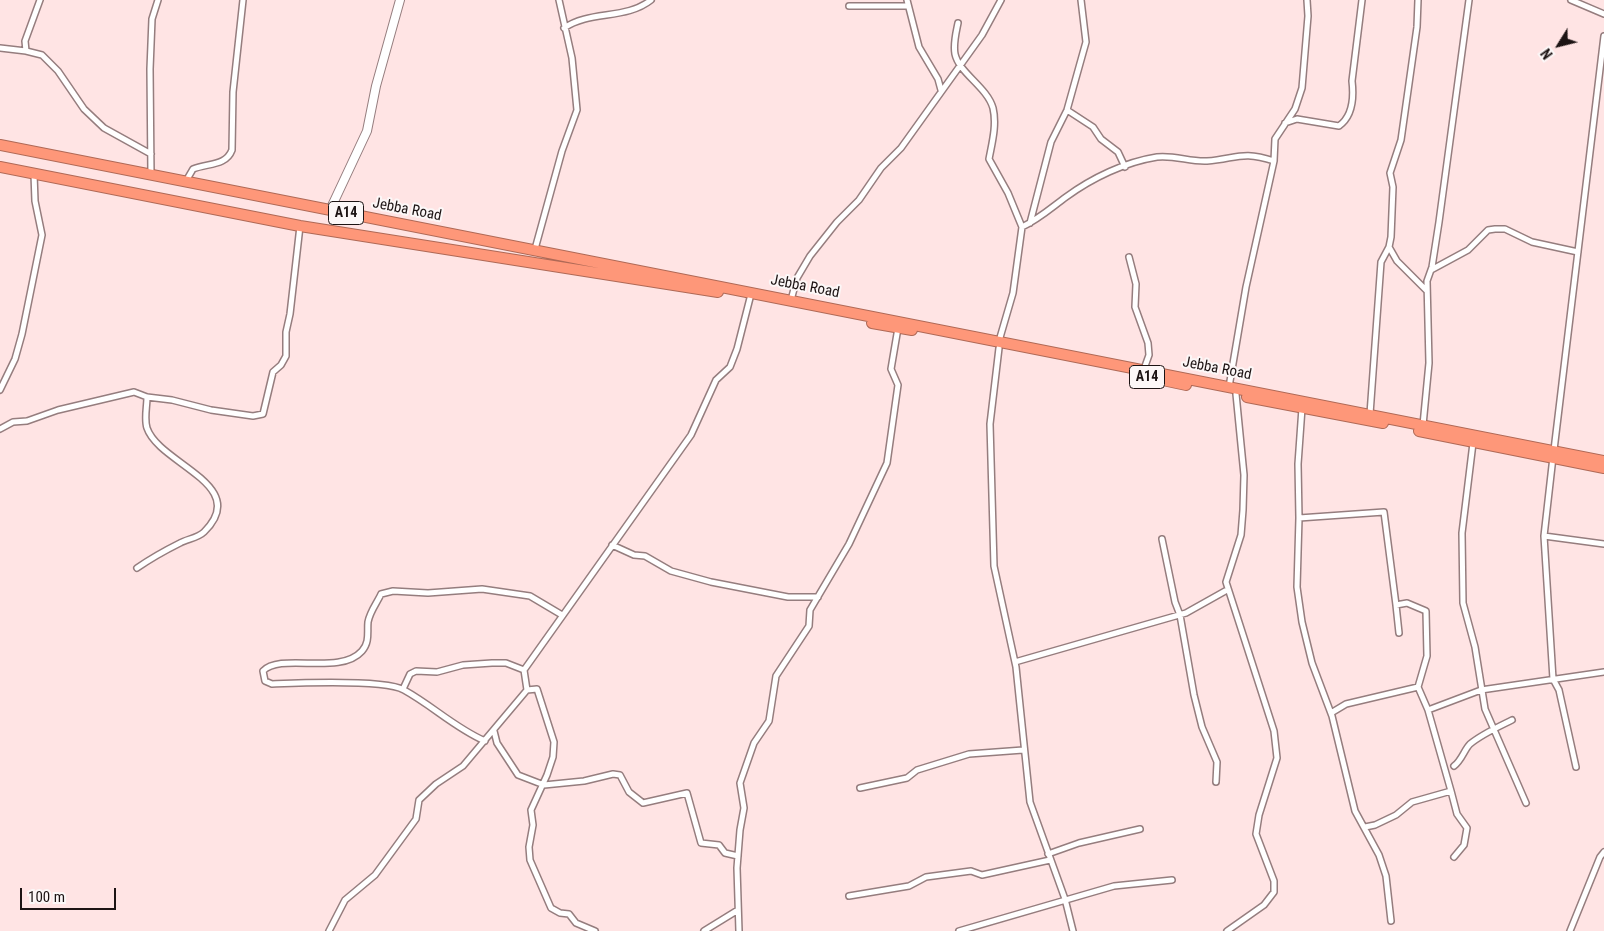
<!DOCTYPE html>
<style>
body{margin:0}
#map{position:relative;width:1604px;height:931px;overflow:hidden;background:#ffe4e4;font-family:"Roboto Condensed",sans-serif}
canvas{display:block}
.north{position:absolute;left:1534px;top:20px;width:50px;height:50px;-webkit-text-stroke:4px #fcf7f7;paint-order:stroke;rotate:234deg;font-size:14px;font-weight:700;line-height:20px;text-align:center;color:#1d1414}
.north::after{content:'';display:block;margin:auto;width:18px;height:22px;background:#1d1414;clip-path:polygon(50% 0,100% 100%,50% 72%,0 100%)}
.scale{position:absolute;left:20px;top:888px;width:96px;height:22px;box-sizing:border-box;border:2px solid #1d1414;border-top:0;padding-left:6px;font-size:15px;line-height:18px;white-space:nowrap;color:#1d1414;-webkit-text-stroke:4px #fcf7f7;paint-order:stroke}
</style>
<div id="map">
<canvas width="1604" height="931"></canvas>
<div class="north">N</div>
<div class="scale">100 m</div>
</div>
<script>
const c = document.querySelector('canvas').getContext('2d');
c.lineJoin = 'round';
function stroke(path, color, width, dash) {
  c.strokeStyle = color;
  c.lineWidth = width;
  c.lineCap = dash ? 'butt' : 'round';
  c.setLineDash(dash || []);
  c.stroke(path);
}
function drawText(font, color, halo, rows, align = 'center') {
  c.font = font + ' "Roboto Condensed",sans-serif';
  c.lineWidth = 4;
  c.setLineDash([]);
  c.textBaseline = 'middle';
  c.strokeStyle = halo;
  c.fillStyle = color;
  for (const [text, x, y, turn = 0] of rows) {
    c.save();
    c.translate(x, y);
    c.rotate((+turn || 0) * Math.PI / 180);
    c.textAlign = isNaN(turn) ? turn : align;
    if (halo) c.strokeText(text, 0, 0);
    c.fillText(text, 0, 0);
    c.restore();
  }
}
const street = new Path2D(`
 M40,0l-15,41 1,10 16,4 16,16 26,38 20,19 47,26
 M907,0l12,47 19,32 3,11
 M1571,0l33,14
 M849,6h59
 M958,23c-2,10 -5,21 -3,31 4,19 32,33 38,54 4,17 -1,35 -4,51l19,34 14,34 -9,66 -14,48
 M564,28c26,-18 62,-8 87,-28
 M0,48l26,3
 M1067,110l26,17 8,12 17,13 7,15
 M1285,123l12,-4 42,7c14,-10 15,-28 13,-45l10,-81
 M151,175l-1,-106 2,-50 6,-19
 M186,181l7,-12c15,-6 33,-3 39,-19l1,-58 10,-92
 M1030,223l21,-81 16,-32 19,-68 -5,-42
 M1022,227c17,-8 29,-19 44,-30 26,-19 59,-35 91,-40 18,-2 33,5 50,4 29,-2 35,-11 67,0
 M1389,247l8,14 30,30
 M535,249l27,-98 15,-41 -5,-52 -13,-58
 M1129,257l7,27 -1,23 13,36 1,12 -5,14
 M1431,270l37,-20 20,-20 7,-1h10l27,13 46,10
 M791,300l6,-22 13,-22 27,-34 22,-22 22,-32 20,-20 81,-113 19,-35
 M999,348l-9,76 4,142 22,101 14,135 35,97 8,32
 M1229,387l17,-100 28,-126 1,-22 20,-30 7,-21 6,-72 -1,-16
 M0,390l15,-31 7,-25 20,-99 -7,-34 -1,-27
 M1302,408l-4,56 1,54 -2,69 5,35 10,41 20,53 23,95 24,44 7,21 5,45
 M1370,414l11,-152 8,-15 2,-10 2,-50 -3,-14 11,-33 16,-113 1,-27
 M1423,425l6,-62 -2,-82 5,-14 7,-45 30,-222
 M0,429l13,-7 14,-1 31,-11 76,-18 13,5 25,3 39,10 42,6 10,-2 10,-42 8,-7 5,-9v-24l4,-18 10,-88
 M1473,443l-11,90 1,70 12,44 10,62 41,94
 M1554,450l50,-414
 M1299,518l85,-6 12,93
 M1544,536l9,-79
 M1162,539l13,63 5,13 14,80 8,32 15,35 -1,20
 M612,545l22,10 11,1 26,15 40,11 77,15h30
 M137,568c13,-9 29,-18 43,-25 7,-4 18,-5 24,-11 48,-47 -45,-68 -57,-104 -3,-9 0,-21 0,-31
 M1015,662l171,-49 41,-23
 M403,689l7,-15 6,-3 21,1 26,-7 29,-2h14l18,7
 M527,690l10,-1 17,53 -1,15 -6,18 -16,35 2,15 -4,22 1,13 21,48 9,5 9,1 7,9 19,8
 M1428,710l53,-20 123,-18
 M1331,713l15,-9 72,-17 9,-31 -1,-45 -19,-8 -11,2 3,28
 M494,731l3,12 21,32 26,10 40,-4 29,-7 7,1 9,17 14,11 44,-10 14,50 18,2 6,8 13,3
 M485,741c-30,-13 -52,-35 -81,-51 -20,-11 -106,-7 -132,-6l-7,-3 -2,-10c18,-19 77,5 99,-20 8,-9 5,-19 6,-29 2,-11 9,-19 13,-28l12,-3 35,2 54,-4 48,7 32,19
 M1454,766c8,-6 10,-16 16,-22 12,-10 28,-17 42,-24
 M1576,767l-17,-77 -6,-11 -9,-143 60,8
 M860,788l47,-10 10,-8 52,-16 54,-4
 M1451,791l6,23 10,14 -3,17 -10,12
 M1365,827l10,-2 21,-10 16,-13 39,-11 -23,-81 -10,-23
 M1048,854l31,-11 61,-14
 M849,896l60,-10 17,-9 45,-6 11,4 68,-15
 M329,931l16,-31 30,-25 41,-56 3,-19 17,-16 27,-18 64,-76 -3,-20 167,-235 25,-55 14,-13 7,-18 13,-51
 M704,931l34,-21
 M739,931l-2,-63 3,-38 4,-22 -4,-25 14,-40 15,-22 7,-45 33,-50 1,-16 39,-66 38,-81 11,-78 -7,-16 7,-41
 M959,931l155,-45 58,-6
 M1227,931l37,-26 10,-13v-11l-18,-47 3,-19 18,-57 -3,-27 -48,-149 15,-47 2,-25 1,-35 -8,-81
 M1570,931l30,-74 4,-5`);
const secondary = new Path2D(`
 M330,210l37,-79 9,-45 24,-86`);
const highway = new Path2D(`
 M0,145l1604,316
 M0,167l300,59 418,66
 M872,323l40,7
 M1139,375l47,10
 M1247,397l136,26
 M1419,431l185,37`);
const shields = [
 [346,213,35],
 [1147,377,35]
];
const shieldNames = [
 ["A14",346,213],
 ["A14",1147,377]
];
const streetNames = [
 ["Jebba Road",407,210,11],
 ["Jebba Road",805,287,11],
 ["Jebba Road",1217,369,11]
];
stroke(street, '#957d7e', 8);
stroke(secondary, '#957d7e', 10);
stroke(highway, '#af6956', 12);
stroke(street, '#fff', 5);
stroke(secondary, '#fff', 8);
stroke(highway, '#fe9779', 10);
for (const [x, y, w] of shields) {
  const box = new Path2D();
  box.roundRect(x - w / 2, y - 11.5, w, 23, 4);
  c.fillStyle = '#fcf7f7';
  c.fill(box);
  stroke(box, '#1d1414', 1);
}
drawText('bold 14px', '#1d1414', null, shieldNames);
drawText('15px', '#1d1414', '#fcf7f7', streetNames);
</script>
